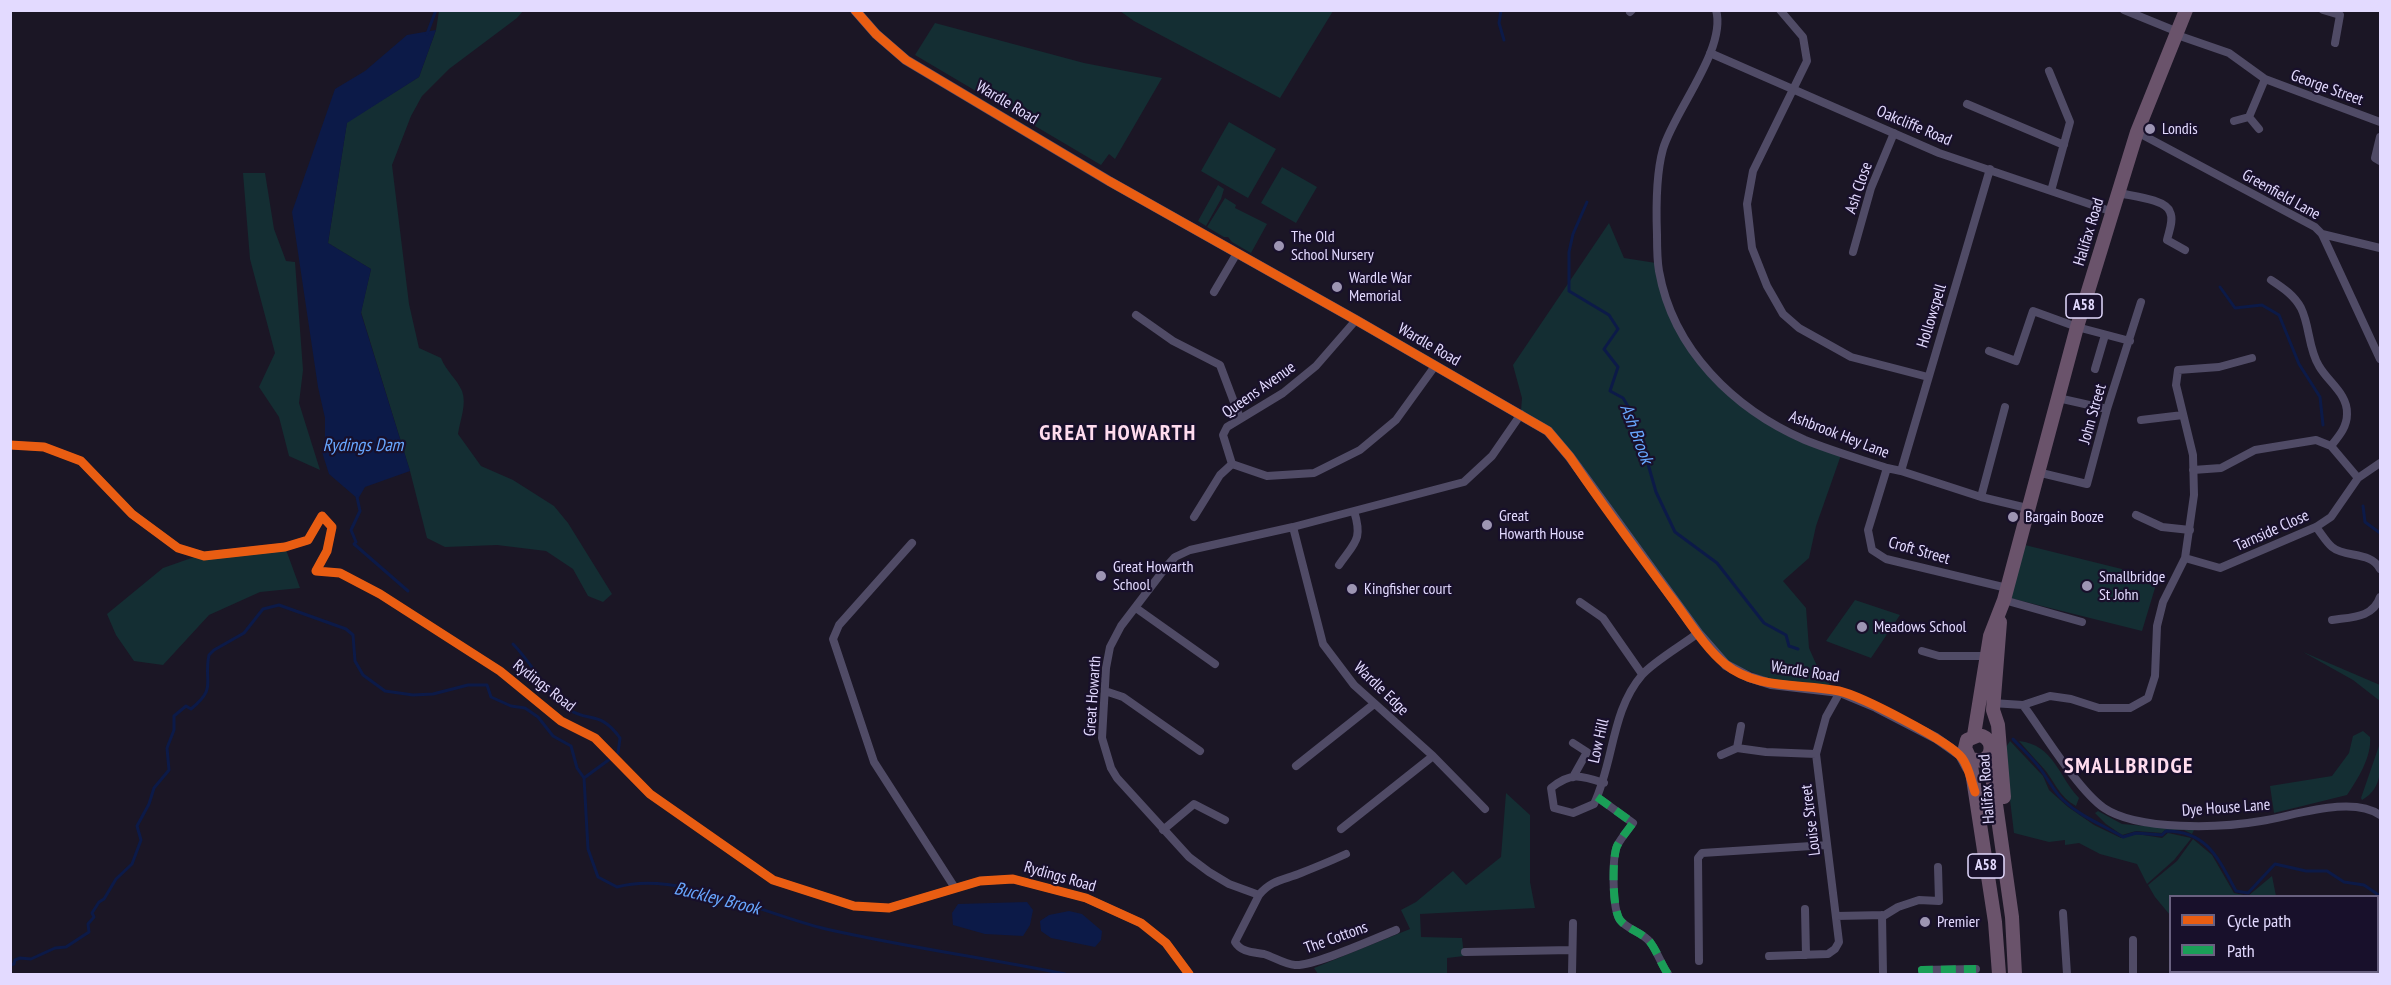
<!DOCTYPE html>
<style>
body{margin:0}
#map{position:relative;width:2391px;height:985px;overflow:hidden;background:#1b1625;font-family:"PT Sans Narrow",sans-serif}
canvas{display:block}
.frame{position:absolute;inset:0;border:12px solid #e3daff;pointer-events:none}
.legend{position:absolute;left:2169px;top:895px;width:210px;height:78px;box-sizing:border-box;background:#18102b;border:2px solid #696180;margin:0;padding:8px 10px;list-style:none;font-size:18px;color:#e3daff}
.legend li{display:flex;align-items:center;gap:12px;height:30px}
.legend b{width:30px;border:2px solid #696180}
</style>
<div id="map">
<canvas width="2391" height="985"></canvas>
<div class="frame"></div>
<ul class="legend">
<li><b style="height:8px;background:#e95d12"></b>Cycle path</li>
<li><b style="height:8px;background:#1a9f57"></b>Path</li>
</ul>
</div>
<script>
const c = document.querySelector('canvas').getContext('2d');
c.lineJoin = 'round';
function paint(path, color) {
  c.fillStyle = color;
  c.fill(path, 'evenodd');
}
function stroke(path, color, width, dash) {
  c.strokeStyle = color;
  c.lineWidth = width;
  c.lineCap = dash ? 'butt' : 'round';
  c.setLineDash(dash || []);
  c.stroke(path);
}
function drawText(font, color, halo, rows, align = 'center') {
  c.font = font + ' "PT Sans Narrow",sans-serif';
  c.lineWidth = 4.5;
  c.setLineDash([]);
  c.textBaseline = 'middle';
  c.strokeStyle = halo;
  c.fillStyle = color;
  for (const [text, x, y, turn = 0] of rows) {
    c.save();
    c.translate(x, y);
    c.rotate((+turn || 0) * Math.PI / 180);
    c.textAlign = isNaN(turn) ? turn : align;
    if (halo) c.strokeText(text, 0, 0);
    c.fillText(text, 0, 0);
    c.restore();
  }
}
const green = new Path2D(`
 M464,10l59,1 -6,7 -68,51 -27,27 -11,20 -19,49 17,139 10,44 22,10c5,13 16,21 21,33 5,13 -2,29 -4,43l23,32 32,14 41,26 14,17 44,71 -9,8 -15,-6 -15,-27 -27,-18 -49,-6 -52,2 -18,-9 -17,-67 -49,-159 10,-43 -43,-26 19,-121 72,-45 17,-47 3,-19z
 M1120,11h213l-53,87 -146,-77z
 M935,23l149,40 78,15 -47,81 -6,-5 -8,11 -186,-110z
 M1229,122l47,27 -28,49 -47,-27z
 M1282,167l35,20 -21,36 -35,-20z
 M243,173h22l9,56 12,32 9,1 8,108 -4,33 21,67 -31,-14 -10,-39 -20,-30 16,-34 -25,-94z
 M1218,185l6,4 -3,10 -15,27 -8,-5z
 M1225,198l11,7 -1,3 32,16 -16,29 -19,-11 -4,-5h-4l-17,-10z
 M1609,223l15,35 32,5 7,33 45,80 18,18 19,15 96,46 -25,71 -7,32 -26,23 23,27 3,40 12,27 13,13 -63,-8 -43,-18 -28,-31 -126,-177 -53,-43 1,-13 -9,-33z
 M2025,545l133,33 -16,53 -132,-33z
 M285,547l15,41 -40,4 -51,23 -46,50 -29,-4 -18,-26 -9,-21 56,-46 37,-13z
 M1855,600l45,15 -29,43 -45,-17z
 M2303,652l77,33v16l-27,-21z
 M2363,731l7,6c2,19 -12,42 -23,58l-73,18 -4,-27 62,-10 17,-23 4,-17z
 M2010,741l33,35 6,14 19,17 26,18 27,13 16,-4 25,4 6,-5 23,5 -1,2 -16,20 -27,24 -10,-20 -37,-10 -21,-11 -14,2v-5l-16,2 -35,-9 -10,-83z
 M2019,741c35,4 39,35 60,57l-3,8c-17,-10 -20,-22 -31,-36 -9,-10 -18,-20 -26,-29z
 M2380,743c1,21 4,45 -18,57l-1,-2z
 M1506,793l24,22v67l5,26 -115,6 1,23 41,1 2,18 -17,2v16h-129l-4,-6 96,-39 -9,-19 15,-8 37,-31 13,14 35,-28z
 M2098,811l24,13 72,6 -2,4 -8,-4h-19l-3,3 -26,-2 -14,4 -16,-11 -11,-11z
 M2193,839l19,16 22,38 14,3 24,-20 4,20h-106v19l-15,-18 -7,-12 29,-24z`);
const water = new Path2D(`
 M436,30l-17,47 -72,46 -19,120 43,26 -10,44 49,158 -45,16 -7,12 -29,-25 -7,-22 3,-13v-21l-7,-31 -26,-175 43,-123 30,-18 42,-36z
 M1027,902l6,8 -3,15 -7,11 -38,-2 -32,-9 -1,-12 6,-9z
 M1069,911l13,3 20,17 -1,9 -6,7 -44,-9 -10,-7 -1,-10 9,-6z`);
const stream = new Path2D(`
 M1501,10l-2,13 5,17
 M427,34l9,-24
 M1587,202l-14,32 -4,18v39l40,24 9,14 -14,20 14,18 -8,24 13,7 9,15v16l12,21 12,42 19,40 42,31 47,60 22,12 3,11 9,3
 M2220,287l15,21 27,-3 17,10 20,49 21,33 3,28
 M357,497l3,14 -9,19 5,12 -2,2 54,47
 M2363,506l2,16 15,11
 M513,644c19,19 34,50 55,65 21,14 32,1 52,29l-2,15 -34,25 4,71 10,28 19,10c62,-17 148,28 209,42 79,18 160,29 239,45
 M2013,739c10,11 23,22 31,35 7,10 10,17 19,26 18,17 40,25 60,37l13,-4 26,2 4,-4c41,0 52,27 70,60l12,2 27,-29 31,7h21l17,11 20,3 16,11
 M10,965l4,-1 1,-4 5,-2 11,1 24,-11 11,-1 23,-15 -1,-8 6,-7 -2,-4 7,-11 5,-3 12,-20 16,-15 9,-24 -4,-14 12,-22 5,-16 15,-18 -2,-22 7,-18v-14l12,-10 5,3c27,-22 12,-26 18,-54l5,-5 30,-17 19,-24 16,-4 67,24 7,6 2,26 8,14 22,16 28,4 20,-1 35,-9h19l4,12 20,9 14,2 13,9 15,19 18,10 6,22 7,10`);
const street = new Path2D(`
 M1716,10c11,39 -42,101 -53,139 -7,25 -7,59 -6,86 0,12 0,25 2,36 14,79 75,138 146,169 27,11 55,19 82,28l14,3 80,26 46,11
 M1780,10l23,27 4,24 -54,110 -6,33 5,44 15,38 16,28 16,14 52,29 77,20
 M2124,10l54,22
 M2323,10l17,5 -5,28
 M1630,12l2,-2
 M2177,35l52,18 36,26 115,43
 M1710,53l229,100 174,59
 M2049,71l21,51 -19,69
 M1967,104l97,41
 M2249,117l10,12
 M2234,121l15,-4 16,-38
 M2137,132l178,95 7,7 58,125
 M2380,137l-5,21 5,3
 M2119,193c12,3 47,6 51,19 4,8 -1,19 -3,28l18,10
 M2322,234l58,14
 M1853,252l18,-64 23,-55
 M2271,280c12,8 23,15 30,28 9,18 7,40 18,58 9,16 29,28 28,48 0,13 -8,22 -16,32
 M1214,292l23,-39
 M1136,315l37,26 47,24 20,53
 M1989,351l27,10 17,-50 44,16 53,14
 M2095,369l10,-34
 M2058,398l49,11
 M2141,420l42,-5
 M10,445l34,2 37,14 51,53 46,34 26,8 81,-9 23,-7 14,-24 10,11 -5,24 -11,20 24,2 40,21 120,77 61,50 34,17 55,56 123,86 81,26 35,2 91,-27 33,-2 73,19 55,25 25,20 23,31
 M1232,464l35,12 47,-3 46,-23 36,-30 39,-54
 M1232,464l-9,-29 4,-8 56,-34 33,-27 40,-46
 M1887,468l-19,62 4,20 14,9 121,29
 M2193,470l28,-2 34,-18 61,-10 15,6 27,32
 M1901,471l89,-302
 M2037,472l50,12 20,-75 34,-107
 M1981,497l24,-90
 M2136,515l26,12 28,3
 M1194,517l26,-42 12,-11
 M1293,527l30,117 31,41 79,71 52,53
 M2316,527c5,6 10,15 16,20 13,11 39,4 48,22
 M912,543l-73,82 -6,14 41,123 81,126
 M2185,558l35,10 96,-41 15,-10 27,-39 22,-15
 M1339,565c16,-23 24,-25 15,-54
 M2004,600l78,22
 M1580,602l23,16 39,56
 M1136,608l79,56
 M2332,620c20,-3 41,-2 48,-23
 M1922,651l17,5h47
 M1105,691l18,6 77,54
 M1992,703l31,2c20,27 55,85 81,103 34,23 117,20 157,13 33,-5 90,-26 119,-6
 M2023,705l27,-9 21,3 28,9h31l18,-10 7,-22 2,-50 6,-24 22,-44 9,-63 -1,-40 -17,-70 2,-15 41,-3 33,-9
 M1737,748l29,4 50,2
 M1721,755l16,-7 4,-22
 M1296,766l78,-62
 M1573,777l14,-25 -14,-9
 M1604,783c-24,-8 -33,-11 -53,5l3,20 19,5 21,-9c20,-42 17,-93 48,-129 11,-13 42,-31 56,-42
 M1597,797l36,26c-5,7 -12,15 -16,23 -5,12 -5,63 3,74 8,10 22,12 30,22 7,9 11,22 18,32
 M1341,829l92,-73
 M1163,830l31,-26 31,16
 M1346,854c-15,7 -30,13 -45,19 -17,7 -30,7 -42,22l-30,-11 -20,-12 -20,-15 -72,-79 -6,-10 -9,-30 4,-70 4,-21 11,-21 45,-59 9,-10 15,-7 103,-23 171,-45 28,-26 29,-42
 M1259,895l-24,47c6,10 17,10 29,12 10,3 20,10 31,11 17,2 81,-27 101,-35
 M1805,909l1,46
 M2063,913l4,61
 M1882,915l1,59
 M1836,916l49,-1 13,-8 21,-7 20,1 -1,-34
 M2133,940v34
 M1465,952l107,-2
 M1769,956l59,-2 7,-5 4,-7 -23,-188 10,-37 14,-25
 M1699,961l-1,-103 4,-5 125,-8
 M2180,972v2
 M2234,972l47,1
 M1572,974l1,-51
 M1923,974l-1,-4 54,-1`);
const secondary = new Path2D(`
 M855,10l21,24 30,26 203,121 247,139 192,111 22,26 128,176 28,32 23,12 22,7 69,8 36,15 60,31 24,17 7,13`);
const highway = new Path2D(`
 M2000,622l-7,88 5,15 6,72
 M1974,735l16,-99 14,-36 73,-273 60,-195 49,-122
 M1989,755l-6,6 -13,-2 -5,-11 2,-8 12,-5c10,2 14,10 10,20l23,162 3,57
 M1970,759l25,163 4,52`);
const quiet = new Path2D(`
 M1597,797l36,26c-5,7 -12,15 -16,23 -5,12 -5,63 3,74 8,10 22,12 30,22 7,9 11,22 18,32
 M1923,974l-1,-4 54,-1`);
const cycleway = new Path2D(`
 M855,10l21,24 30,26 203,121 247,139 192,111 22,26c32,48 67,94 101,140 16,21 34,51 54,67 31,26 77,19 114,27 22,5 110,50 123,67 7,9 9,23 13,34
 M10,445l34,2 37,14 51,53 46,34 26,8 81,-9 23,-7 14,-24 10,11 -5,24 -11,20 24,2 40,21 120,77 61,50 34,17 55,56 123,86 81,26 35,2 91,-27 33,-2 73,19 55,25 25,20 23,31`);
const markers = [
 [2150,129,6,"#9d95b3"],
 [1279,246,6,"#9d95b3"],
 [1337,287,6,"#9d95b3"],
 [2013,517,6,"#9d95b3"],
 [1487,525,6,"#9d95b3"],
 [1101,576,6,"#9d95b3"],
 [2087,586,6,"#9d95b3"],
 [1352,589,6,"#9d95b3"],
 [1862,627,6,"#9d95b3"],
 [1925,922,6,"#9d95b3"]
];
const shields = [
 [2084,306,36],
 [1986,866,36]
];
const shieldNames = [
 ["A58",2084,306],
 ["A58",1986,866]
];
const streetNames = [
 ["George Street",2327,88,20],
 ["Wardle Road",1007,103,31],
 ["Oakcliffe Road",1914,126,23],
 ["Ash Close",1859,188,-71],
 ["Greenfield Lane",2281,195,29],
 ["Halifax Road",2089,232,-73],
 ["Hollowspell",1932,316,-73],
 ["Wardle Road",1429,345,30],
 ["Queens Avenue",1259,390,-35],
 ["John Street",2093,414,-74],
 ["Ashbrook Hey Lane",1839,435,21],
 ["Tarnside Close",2272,531,-24],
 ["Croft Street",1919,551,16],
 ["Wardle Road",1805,672,9],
 ["Rydings Road",544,686,38],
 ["Wardle Edge",1381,689,44],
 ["Great Howarth",1093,696,-86],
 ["Low Hill",1599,741,-77],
 ["Halifax Road",1987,789,-94],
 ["Dye House Lane",2226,808,-4],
 ["Louise Street",1811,820,-97],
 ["Rydings Road",1060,877,16],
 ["The Cottons",1336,938,-20]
];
const poiNames = [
 ["Londis",2162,129],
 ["The Old",1291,237],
 ["School Nursery",1291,255],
 ["Wardle War",1349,278],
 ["Memorial",1349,296],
 ["Great",1499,516],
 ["Howarth House",1499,534],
 ["Bargain Booze",2025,517],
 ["Great Howarth",1113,567],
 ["School",1113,585],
 ["Smallbridge",2099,577],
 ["St John",2099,595],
 ["Kingfisher court",1364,589],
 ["Meadows School",1874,627],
 ["Premier",1937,922]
];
const waterNames = [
 ["Ash Brook",1636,434,69],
 ["Rydings Dam",363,446],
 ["Buckley Brook",717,899,14]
];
const districtNames = [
 ["GREAT HOWARTH",1118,434],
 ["SMALLBRIDGE",2129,767]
];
paint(green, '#142e33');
paint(water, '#0c1a48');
stroke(stream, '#0c1a48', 3);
stroke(street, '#504b66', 8);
stroke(secondary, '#544e6b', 10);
stroke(highway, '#6a536b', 14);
stroke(quiet, '#1a9f57', 8, [15, 8]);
stroke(cycleway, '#e95d12', 9);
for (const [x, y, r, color] of markers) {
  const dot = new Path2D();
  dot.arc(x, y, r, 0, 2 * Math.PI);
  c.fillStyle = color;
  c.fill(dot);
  stroke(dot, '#18102b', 2);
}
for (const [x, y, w] of shields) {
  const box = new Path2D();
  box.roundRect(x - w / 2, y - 12, w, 24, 4.5);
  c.fillStyle = '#18102b';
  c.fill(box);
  stroke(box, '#e3daff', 1.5);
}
drawText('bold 15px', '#e3daff', null, shieldNames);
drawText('16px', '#e3daff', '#18102b', streetNames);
drawText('16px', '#e3daff', '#18102b', poiNames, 'left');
drawText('italic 18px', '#68a7ff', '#18102b', waterNames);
c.letterSpacing = '1.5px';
drawText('bold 22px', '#ffdcee', '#18102b', districtNames);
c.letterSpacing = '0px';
</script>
